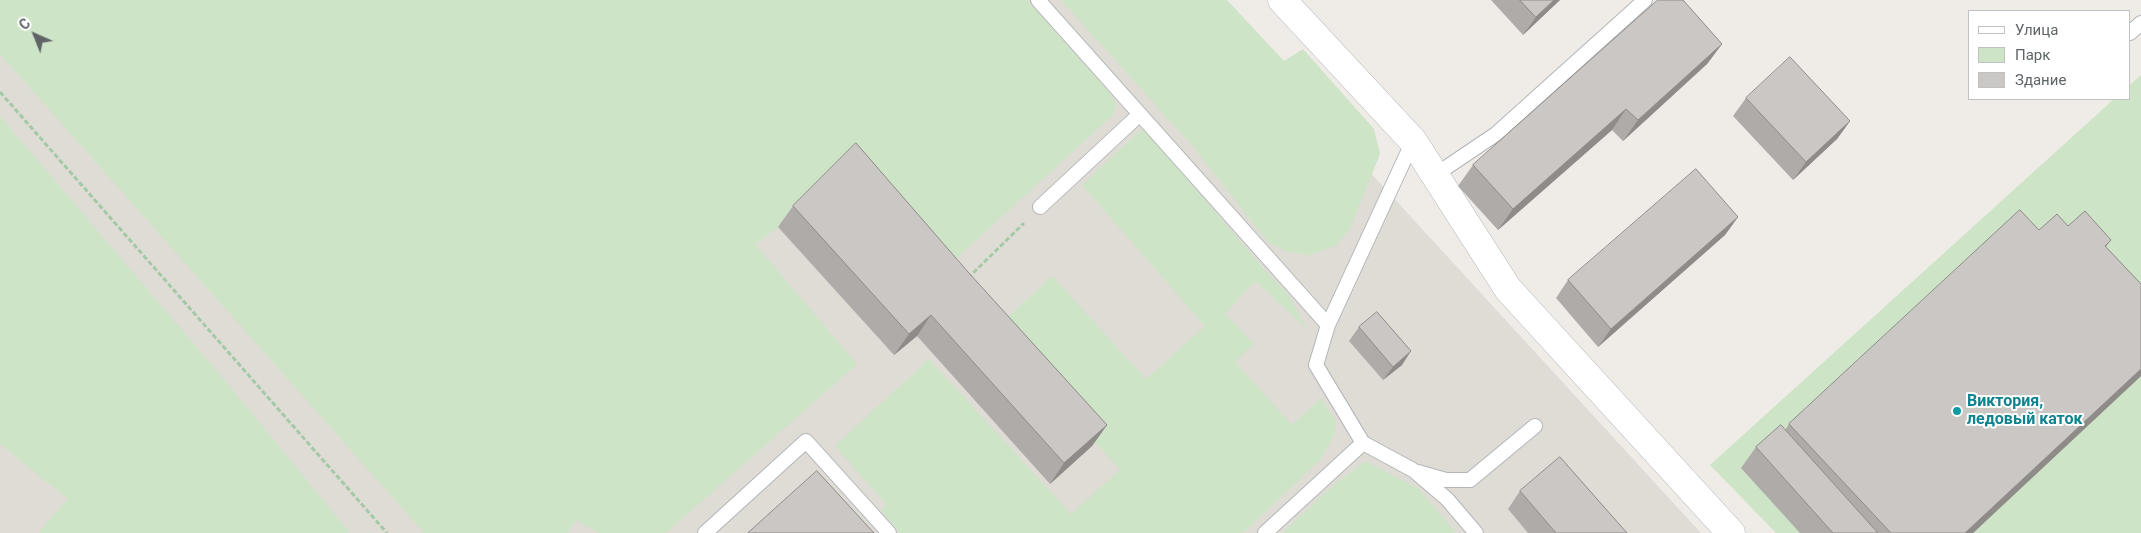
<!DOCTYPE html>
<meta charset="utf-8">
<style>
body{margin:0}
#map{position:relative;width:2141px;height:533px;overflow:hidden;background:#efece8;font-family:Roboto,sans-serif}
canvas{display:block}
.legend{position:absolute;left:1968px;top:10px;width:162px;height:90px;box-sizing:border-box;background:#fff;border:1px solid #bfc1c2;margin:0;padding:6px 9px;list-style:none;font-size:15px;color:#5f6466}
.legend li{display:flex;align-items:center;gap:10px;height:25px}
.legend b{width:25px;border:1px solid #bfc1c2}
.north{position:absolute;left:10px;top:10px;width:50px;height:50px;-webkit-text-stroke:4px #fff;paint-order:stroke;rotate:316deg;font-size:14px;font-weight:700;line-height:20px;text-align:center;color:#5f6466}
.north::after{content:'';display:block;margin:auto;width:18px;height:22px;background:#5f6466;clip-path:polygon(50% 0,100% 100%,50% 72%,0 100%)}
</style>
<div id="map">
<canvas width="2141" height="533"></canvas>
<ul class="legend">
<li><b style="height:6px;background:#fff"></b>Улица</li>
<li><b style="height:14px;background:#cde4c7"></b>Парк</li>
<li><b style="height:14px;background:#cbc7c4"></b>Здание</li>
</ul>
<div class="north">С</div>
</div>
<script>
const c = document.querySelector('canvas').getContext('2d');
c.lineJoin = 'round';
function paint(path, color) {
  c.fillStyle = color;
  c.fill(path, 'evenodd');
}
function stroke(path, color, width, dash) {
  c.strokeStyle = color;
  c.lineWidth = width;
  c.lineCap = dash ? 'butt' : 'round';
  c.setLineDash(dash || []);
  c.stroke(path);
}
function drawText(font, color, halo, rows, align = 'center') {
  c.font = font + ' Roboto,sans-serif';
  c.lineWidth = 4;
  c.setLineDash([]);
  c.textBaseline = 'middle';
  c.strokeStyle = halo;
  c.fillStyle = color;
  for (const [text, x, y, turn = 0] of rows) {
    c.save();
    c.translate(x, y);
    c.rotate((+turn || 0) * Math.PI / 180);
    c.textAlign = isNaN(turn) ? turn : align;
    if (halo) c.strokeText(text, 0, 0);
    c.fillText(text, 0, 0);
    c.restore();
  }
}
const education = new Path2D(`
 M0,0h1212l489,533h-1701z`);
const green = new Path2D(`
 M0,0h1027l82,92 7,11 -3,12 -175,160 -160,-48 -23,17 102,120 -191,169h-68l-22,-13 -9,13h-143l-424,-479z
 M1061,0h166l57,61 19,-12 71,80 6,25 -30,75 -15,17 -25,9 -23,-3 -19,-10 -73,-93z
 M2141,75v458h-365l-66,-68 404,-366h16v-14z
 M0,116l233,274 117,143h-312l30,-34 -68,-55z
 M1143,128l122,142 23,24 19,35 -52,-48 -30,33 29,30 -19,18 57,63 29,-27 15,23 -2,14 -12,23 -79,75h-343l-19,-23 5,-6 -51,-58 94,-87 142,155 49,-44 -126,-140 58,-54 94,103 59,-53 -123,-141z
 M1366,461l53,28 37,44h-174l54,-50z`);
const path = new Path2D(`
 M0,92l387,441
 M968,278l56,-55`);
const lane = new Path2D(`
 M1038,0l290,325
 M2130,33l11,-10
 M1428,167l16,2 52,-35 149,-134
 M1040,207l100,-93
 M1363,443l50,27 34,29 29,34
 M1418,472l28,8h24l65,-54
 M705,533l101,-92 83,92
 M1265,533l98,-90 -47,-78 12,-40 85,-184`);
const street = new Path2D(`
 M1282,0l131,141 95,148 223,244`);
const wall = new Path2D(`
 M1491,0h69l-37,35z
 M1722,44l-15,20 -84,77 -11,-11 -114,100 -40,-44 15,-21z
 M1746,98l104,23 -13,18 -44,41 -60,-64z
 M793,206l314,219 -15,21 -42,38 -133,-148 -23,19 -116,-128z
 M1738,217l-13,18 -127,112 -42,-49 12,-18z
 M2039,230l72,10 -5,7 35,37v92l-168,157h-173l-59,-65 15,-21 29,-17 4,-6z
 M1359,327l43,38 -19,15 -34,-39z
 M1520,491l107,42h-99l-20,-24z`);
const shadedWall = new Path2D(`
 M1554,0h6l-37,35 13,-18z
 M1722,44l-15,20 -84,77 15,-21z
 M1626,109l-14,21 -114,100 15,-21z
 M1850,121l-13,18 -44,41 13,-18z
 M1738,217l-13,18 -127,112 13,-18z
 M931,315l-14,21 -23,19 15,-21z
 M1411,351l-9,14 -19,15 10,-13z
 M2141,369v7l-168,157h-8z
 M1107,425l-15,21 -42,38 14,-21z`);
const building = new Path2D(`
 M1520,0h34l-18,17z
 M1658,0h25l39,44 -84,76 -12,-11 -113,100 -40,-44z
 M1790,57l60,64 -44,41 -60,-64z
 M856,143l112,129 139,153 -43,38 -133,-148 -22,19 -116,-128z
 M1696,169l42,48 -127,112 -43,-49z
 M2020,210l19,20 18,-16 11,12 17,-15 26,29 -6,6 36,38v85l-176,164h-74l-102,-109z
 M1377,312l34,39 -18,16 -34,-40z
 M1781,425l97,108h-45l-77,-86z
 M1560,457l67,76h-71l-36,-42z
 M817,471l57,62h-126z`);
const markers = [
 [1957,411,5,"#0f9aa8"]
];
const cultureNames = [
 ["Виктория,",1967,402],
 ["ледовый каток",1967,420]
];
paint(education, '#dfdcd6');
paint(green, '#cde4c7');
stroke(lane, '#b3b6b8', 16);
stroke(street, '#b3b6b8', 29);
stroke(path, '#a4c9a7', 3, [5, 2.5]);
stroke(lane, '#fff', 14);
stroke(street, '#fff', 28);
paint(wall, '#afaba9');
paint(shadedWall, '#8e8b89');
paint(building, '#cbc7c4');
stroke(building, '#8e8b89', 1);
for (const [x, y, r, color] of markers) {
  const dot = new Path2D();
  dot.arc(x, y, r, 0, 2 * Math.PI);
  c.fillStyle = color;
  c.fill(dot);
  stroke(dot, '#fff', 2);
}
drawText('bold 16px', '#0d838f', '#fff', cultureNames, 'left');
</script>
